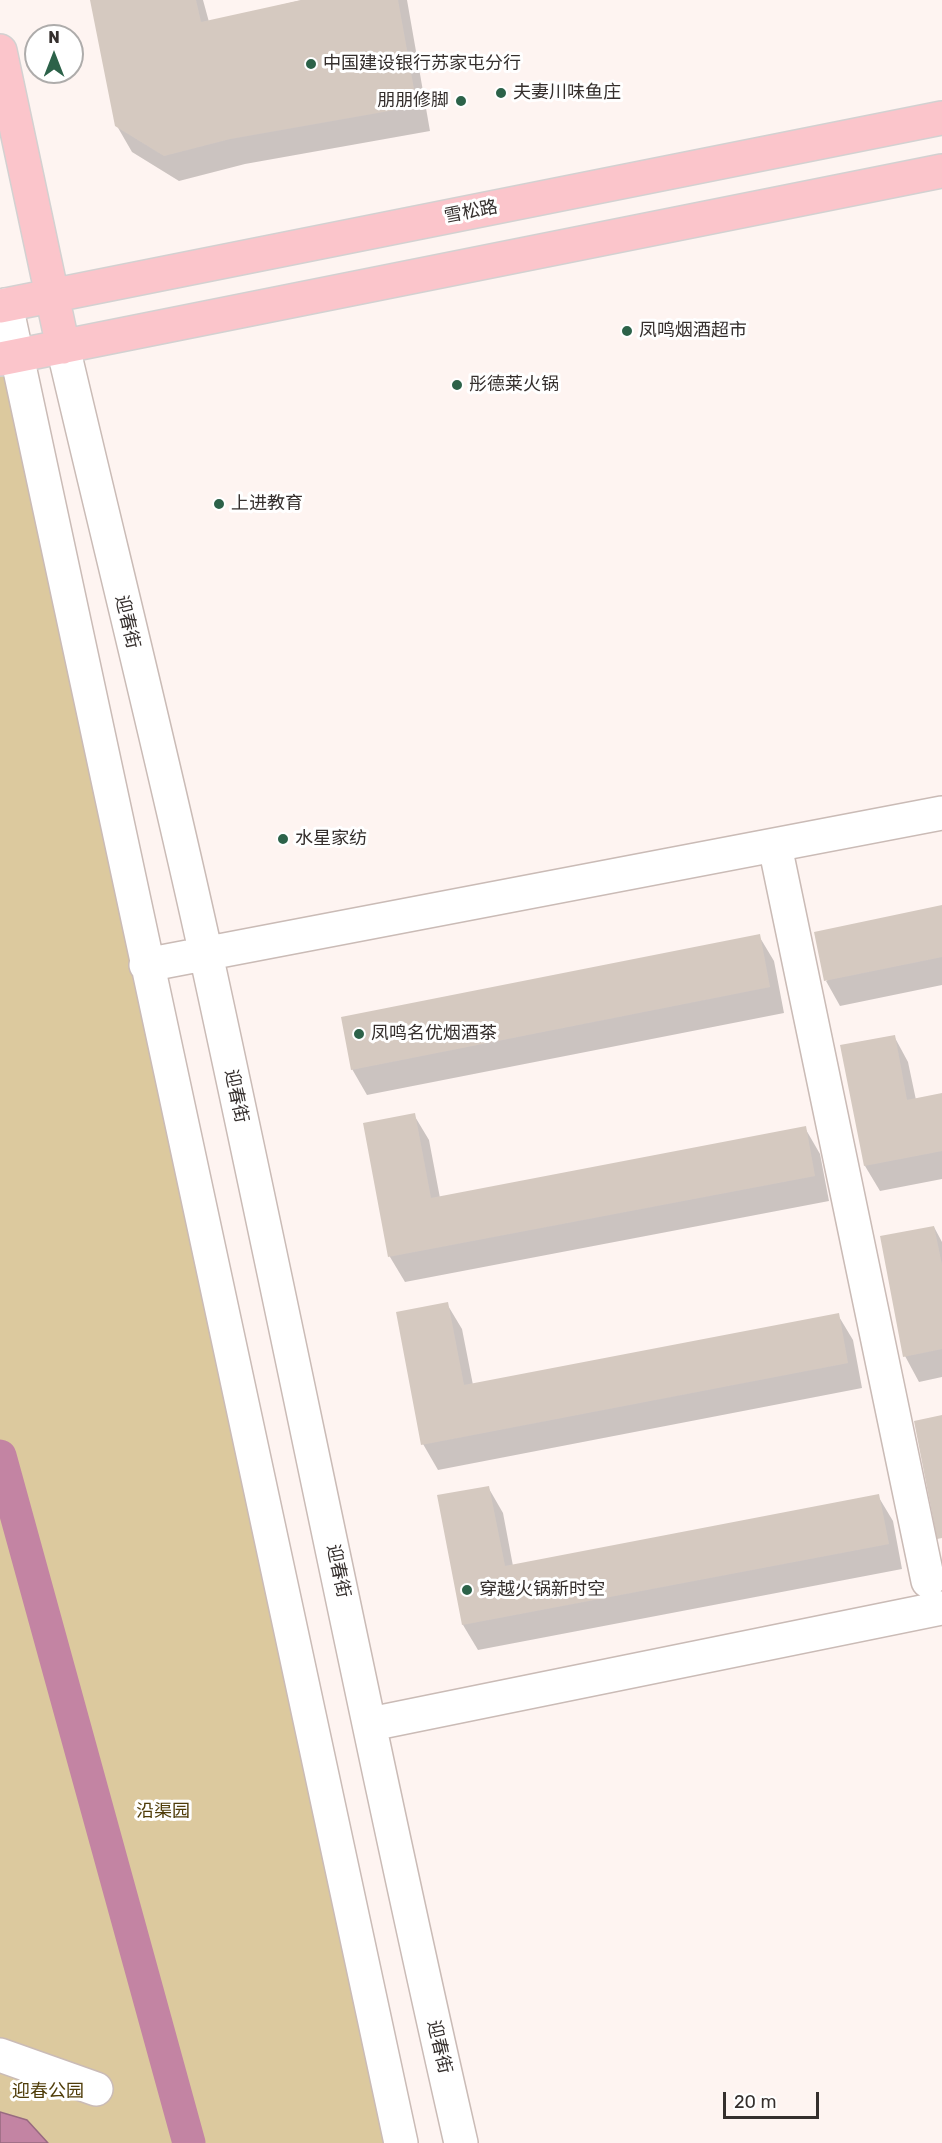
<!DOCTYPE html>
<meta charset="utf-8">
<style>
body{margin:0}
#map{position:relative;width:942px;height:2143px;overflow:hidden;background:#fef4f1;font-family:Rubik,sans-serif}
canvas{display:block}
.north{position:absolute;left:24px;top:24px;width:60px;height:60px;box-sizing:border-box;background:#fff;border:2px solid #aeacab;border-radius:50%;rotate:0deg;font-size:16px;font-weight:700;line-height:24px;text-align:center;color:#352f2d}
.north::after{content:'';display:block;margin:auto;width:21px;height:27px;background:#2c6249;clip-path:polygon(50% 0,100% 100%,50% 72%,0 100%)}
.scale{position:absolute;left:723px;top:2092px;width:96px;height:27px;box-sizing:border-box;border:3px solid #352f2d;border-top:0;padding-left:8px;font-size:18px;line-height:21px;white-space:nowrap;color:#352f2d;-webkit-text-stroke:4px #fff;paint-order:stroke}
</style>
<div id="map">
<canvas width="942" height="2143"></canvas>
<div class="north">N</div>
<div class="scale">20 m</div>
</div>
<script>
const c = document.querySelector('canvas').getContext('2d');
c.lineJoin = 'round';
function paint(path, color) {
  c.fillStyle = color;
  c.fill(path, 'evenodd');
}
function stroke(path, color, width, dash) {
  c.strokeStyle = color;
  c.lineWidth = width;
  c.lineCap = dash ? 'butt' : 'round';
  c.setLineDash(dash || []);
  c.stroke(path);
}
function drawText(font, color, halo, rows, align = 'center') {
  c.font = font + ' Rubik,"Noto Sans SC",sans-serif';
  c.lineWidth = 6;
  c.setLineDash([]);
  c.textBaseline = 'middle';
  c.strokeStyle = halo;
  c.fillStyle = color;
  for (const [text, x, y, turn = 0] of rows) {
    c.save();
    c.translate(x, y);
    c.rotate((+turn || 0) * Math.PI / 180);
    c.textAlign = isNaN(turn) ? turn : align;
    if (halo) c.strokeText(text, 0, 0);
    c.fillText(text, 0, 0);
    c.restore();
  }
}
const green = new Path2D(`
 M0,292l401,1851h-401z`);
const water = new Path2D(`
 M0,2112l27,8 21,23h-48z`);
const shadow = new Path2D(`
 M92,0h111l6,22 93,-22h105l23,131 -185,33 -66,17 -47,-29 -15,-26z
 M942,907v78l-102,21 -14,-25z
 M759,936l15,25 10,52 -417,82 -15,-26z
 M894,1036l14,26 8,38 26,-5v84l-62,12 -15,-25z
 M414,1115l15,25 11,58 365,-70 15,26 9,47 -424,81 -15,-25 -26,-133z
 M934,1227l8,15v135l-23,5 -14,-26z
 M447,1304l15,25 11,56 365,-70 15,25 9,48 -424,82 -15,-26z
 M488,1487l15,26 10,53 365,-70 15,25 9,48 -424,81 -15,-25z`);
const canal = new Path2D(`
 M0,1456l189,687`);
const building = new Path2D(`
 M90,0h106l5,22 100,-22h97l19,106 -187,33 -66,17 -49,-30z
 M942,905v52l-118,24 -10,-49z
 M760,934l10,53 -419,83 -10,-53z
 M895,1035l12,65 35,-7v58l-78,15 -24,-121z
 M415,1113l16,85 375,-72 9,50 -427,81 -25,-134z
 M934,1226l8,39v84l-39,8 -23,-121z
 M448,1302l16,83 375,-72 9,50 -427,82 -25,-133z
 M942,1415v123l-5,1 -23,-118z
 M489,1486l16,80 374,-72 10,50 -427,81 -25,-130z`);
const minor = new Path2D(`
 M6,305l395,1838
 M63,347c48,204 99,407 144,612 86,394 164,790 254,1184
 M775,846l153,735
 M146,965l796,-152
 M371,1724l571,-116
 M0,2055l96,34`);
const major = new Path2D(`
 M0,51l63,296
 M0,306l942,-188
 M0,359l942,-188`);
const markers = [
 [311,64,6,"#2c6249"],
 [501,93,6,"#2c6249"],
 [461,101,6,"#2c6249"],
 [627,331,6,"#2c6249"],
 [457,385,6,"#2c6249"],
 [219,504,6,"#2c6249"],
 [283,839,6,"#2c6249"],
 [359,1034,6,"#2c6249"],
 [467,1590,6,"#2c6249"]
];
const poiNames = [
 ["中国建设银行苏家屯分行",323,64],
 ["夫妻川味鱼庄",513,93],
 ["朋朋修脚",449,101,"right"],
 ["凤鸣烟酒超市",639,331],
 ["彤德莱火锅",469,385],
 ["上进教育",231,504],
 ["水星家纺",295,839],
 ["凤鸣名优烟酒茶",371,1034],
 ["穿越火锅新时空",479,1590]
];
const streetNames = [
 ["雪松路",471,212,-11],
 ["迎春街",127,622,77],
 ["迎春街",236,1096,78],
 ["迎春街",338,1571,78],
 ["迎春街",439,2047,77]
];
const parkNames = [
 ["沿渠园",163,1812],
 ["迎春公园",48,2092]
];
paint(green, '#dcc99e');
paint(water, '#c384a3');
stroke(water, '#986a80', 1.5);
paint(shadow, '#0003');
stroke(canal, '#c384a3', 33);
paint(building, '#d5c9c0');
stroke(minor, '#cabbb6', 36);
stroke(major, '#d3d1d1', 36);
stroke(minor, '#fff', 33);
stroke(major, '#fbc5cb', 33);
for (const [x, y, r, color] of markers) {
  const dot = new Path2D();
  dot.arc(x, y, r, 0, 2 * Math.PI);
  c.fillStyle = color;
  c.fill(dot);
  stroke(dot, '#fff', 2);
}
drawText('18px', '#352f2d', '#fff', poiNames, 'left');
drawText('18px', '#352f2d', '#fff', streetNames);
drawText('18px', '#4f3c08', '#fff', parkNames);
</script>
